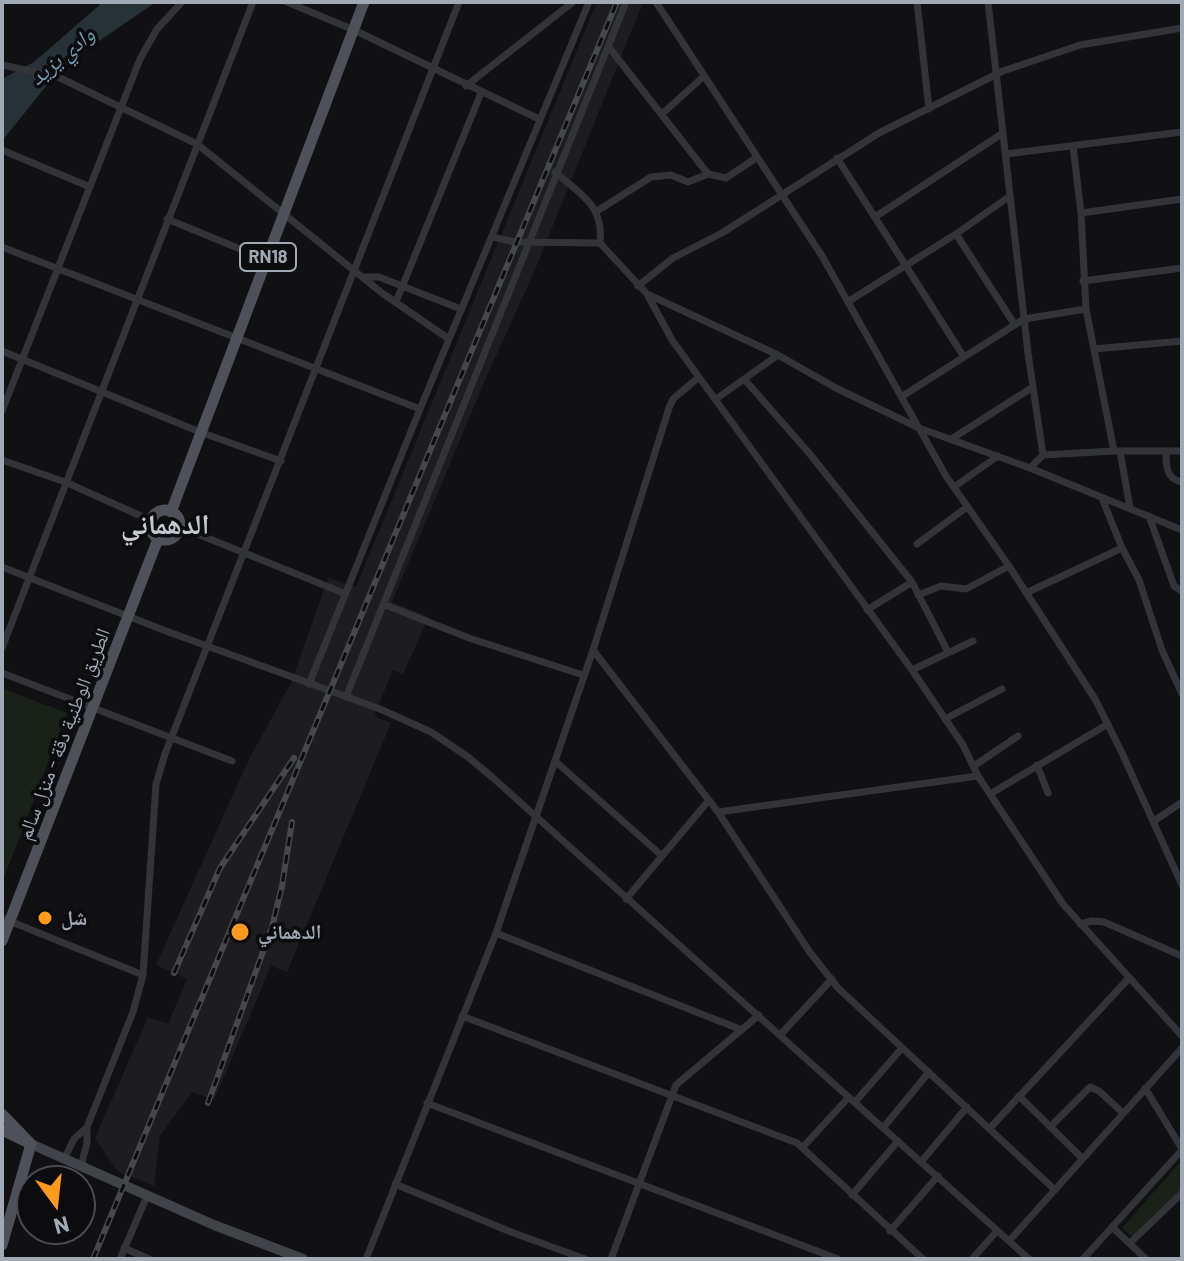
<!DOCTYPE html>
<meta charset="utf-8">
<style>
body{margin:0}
#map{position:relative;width:1184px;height:1261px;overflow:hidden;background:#111113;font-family:Barlow,sans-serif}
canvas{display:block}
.frame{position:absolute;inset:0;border:4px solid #a1a9b5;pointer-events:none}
.north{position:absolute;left:16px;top:1165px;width:80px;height:80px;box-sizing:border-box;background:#0c0c0e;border:2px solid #484b51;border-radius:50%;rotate:165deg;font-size:22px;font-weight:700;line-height:32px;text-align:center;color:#a1a9b5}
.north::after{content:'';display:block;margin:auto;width:28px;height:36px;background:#ff9a1d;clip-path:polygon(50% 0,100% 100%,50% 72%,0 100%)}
</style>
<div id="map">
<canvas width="1184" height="1261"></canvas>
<div class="frame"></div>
<div class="north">N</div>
</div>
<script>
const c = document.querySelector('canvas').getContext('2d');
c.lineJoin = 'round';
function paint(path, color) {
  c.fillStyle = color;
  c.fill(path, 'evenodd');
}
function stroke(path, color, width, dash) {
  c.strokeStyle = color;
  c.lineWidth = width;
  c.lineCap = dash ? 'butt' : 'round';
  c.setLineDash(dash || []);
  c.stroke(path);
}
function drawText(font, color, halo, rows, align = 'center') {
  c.font = font + ' Barlow,"Noto Naskh Arabic",sans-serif';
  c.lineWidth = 7;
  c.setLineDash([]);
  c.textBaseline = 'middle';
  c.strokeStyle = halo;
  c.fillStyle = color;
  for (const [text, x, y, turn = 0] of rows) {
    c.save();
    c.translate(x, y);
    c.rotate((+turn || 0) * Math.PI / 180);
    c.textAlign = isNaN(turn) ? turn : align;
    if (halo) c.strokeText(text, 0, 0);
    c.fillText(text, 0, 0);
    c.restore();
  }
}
const built = new Path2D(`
 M597,2h46l-108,268 -49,108 -94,224 37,15 -26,57 -10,-4 -19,46 17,7 -104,249 -16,-6 -57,134 -22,-8 -32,44 -6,50 -36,-14 -23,-34 53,-121 20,7 19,-45 -31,-14 93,-206 42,-76 37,-105 28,9z`);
const green = new Path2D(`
 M4,689l63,24 -65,170v-190z
 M1182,1160v30l-49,47 -11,-9z`);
const water = new Path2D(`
 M103,2h53l-73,50 -32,28 -49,61v-62l32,-17z`);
const minor = new Path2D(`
 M287,2l67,28 185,89
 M656,2l166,254 124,220 63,90 86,133 27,54 60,132
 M917,2l12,107
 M988,2l40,351 15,102 -13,13
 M608,46l100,128
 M2,65l56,12 139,67 185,149 67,46
 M466,86l107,-84
 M663,113l40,-36
 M1073,146l8,67 5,96 28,142
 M2,150l88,37
 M1006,154l176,-22
 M837,158l127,199
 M555,172c26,23 49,33 45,71
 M597,211l54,-34 20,-2 17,7 20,-8 18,4 30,-20
 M1081,213l101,-14
 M875,217l128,-84
 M167,219l100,41
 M956,234l59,91
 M492,237l24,5 84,1 47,51 25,46 240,330 51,75 15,31 85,128 119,132
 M2,247l418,162
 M365,277h14l82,32
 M1083,281l99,-13
 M638,286l35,-28 49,-25 157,-100 124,-62 77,-26 102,-17
 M647,294l131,61 58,33 83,40 111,40 152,62
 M849,301l107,-67 54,-38
 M396,302l85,-209
 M1094,349l88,-8
 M2,351l198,81 81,29
 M745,380l64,73 87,109 16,20 36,70
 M901,397l123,-78 62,-10
 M716,399l62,-44
 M2,411l138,-352 17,-30 25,-27
 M953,438l80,-51
 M1120,451l10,57
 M1166,452c0,14 0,27 16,30
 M1043,455l71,-4h68
 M2,460l63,22 85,38
 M954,487l44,-31
 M1102,498l20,50 17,32 23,70 20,44
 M1149,516l25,70 8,5
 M180,527l166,67
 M917,544l50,-37
 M2,567l164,64 214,78 51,23 37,25 24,20 537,482
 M1026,593l96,-45
 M918,595l23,-9 25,3 43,-23
 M383,604l86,34 114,37
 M867,610l45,-28
 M2,648l251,-646
 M593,650l125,162 91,139 29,37 216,201
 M912,670l61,-29
 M2,673l230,88
 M309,684l111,-275 169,-407
 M346,697l280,-695
 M945,719l57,-30
 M555,761l106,94
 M1037,765l11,28
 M974,766l44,-30
 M990,794l118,-70
 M718,812l260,-36
 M1154,821l28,-19
 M626,899l83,-99
 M2,918l141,57
 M1080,924l12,-3 12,1 78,34
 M496,933l246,97
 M462,1016l335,127 126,116
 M781,1034l51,-55
 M1145,1088l37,61
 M1019,1096l63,62
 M855,1102l47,-54
 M427,1103l411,156
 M1051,1126l39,-39 9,4 24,22
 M883,1128l46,-56
 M990,1128l139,-150
 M803,1147l46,-50
 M64,1159l10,-20 13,-12
 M921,1162l46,-55
 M81,1166l6,-23v-16l46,-115 10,-37 13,-191 9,-30 294,-752
 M395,1184l116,48 74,27
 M852,1195l46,-54
 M1112,1227l34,32
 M890,1231l48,-55
 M1009,1241l173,-193
 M1130,1243l52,-50
 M124,1248l25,11
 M120,1259l27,-63
 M366,1259l130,-326 97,-283 76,-242 4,-9 26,-22
 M611,1259l65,-174 83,-70
 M972,1259l25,-28
 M1083,1259l99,-109`);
const secondary = new Path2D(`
 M31,1144l183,81 89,34`);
const primary = new Path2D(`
 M150 525a15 15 0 1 1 30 0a15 15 0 1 1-30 0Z
 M171,512l193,-510
 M2,941l156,-402
 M2,1114l29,30
 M2,1130l25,12
 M2,1245l29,-101`);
const rail = new Path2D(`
 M174,973l46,-105 74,-110
 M208,1103l64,-176 10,-41 10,-64
 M93,1259l524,-1257`);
const markers = [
 [45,918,8,"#ff9a1d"],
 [240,932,10,"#ff9a1d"]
];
const shields = [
 [268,257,56]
];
const shieldNames = [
 ["RN18",268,257]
];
const streetNames = [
 ["الطريق الوطنية دقة - منزل سالم",64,734,-69]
];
const poiNames = [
 ["شل",61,918],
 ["الدهماني",258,932]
];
const waterNames = [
 ["وادي يزيد",62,56,-40]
];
const districtNames = [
 ["الدهماني",165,525]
];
paint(built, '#1d1d20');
paint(green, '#192119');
paint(water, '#273237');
stroke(minor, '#323438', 7);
stroke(secondary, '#404348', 10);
stroke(primary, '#4e5157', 11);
stroke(rail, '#45484d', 6);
stroke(rail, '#0c0c0e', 3, [9]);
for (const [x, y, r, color] of markers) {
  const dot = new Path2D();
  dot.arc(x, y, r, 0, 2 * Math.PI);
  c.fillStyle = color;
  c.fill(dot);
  stroke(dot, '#0c0c0e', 3);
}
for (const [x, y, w] of shields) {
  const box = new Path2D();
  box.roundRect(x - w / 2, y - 14, w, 28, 6);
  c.fillStyle = '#0c0c0e';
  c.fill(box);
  stroke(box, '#a1a9b5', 2);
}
drawText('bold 18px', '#a1a9b5', null, shieldNames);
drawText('20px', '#a1a9b5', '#0c0c0e', streetNames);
drawText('bold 20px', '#a1a9b5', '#0c0c0e', poiNames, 'left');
drawText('italic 22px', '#759db3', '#0c0c0e', waterNames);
drawText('bold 28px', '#c3c8d1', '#0c0c0e', districtNames);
</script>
